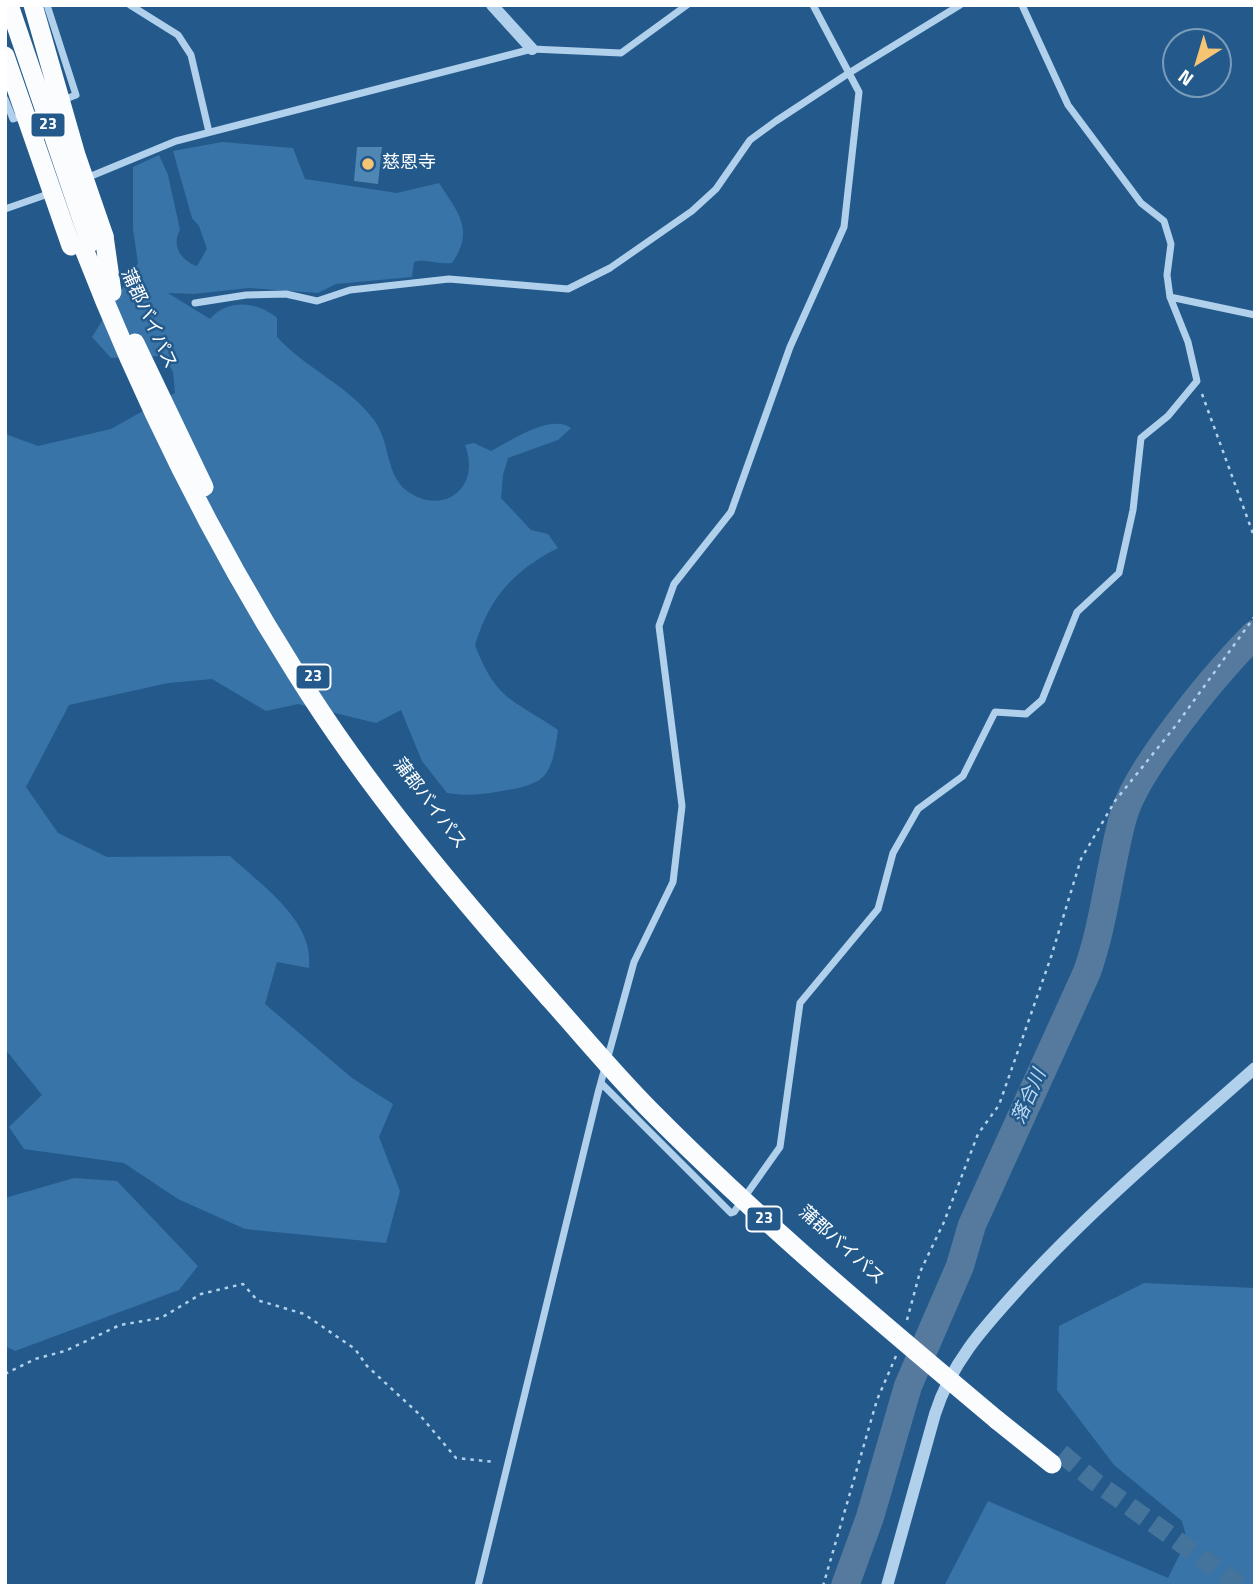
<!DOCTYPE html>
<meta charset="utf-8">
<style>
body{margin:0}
#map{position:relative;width:1260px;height:1591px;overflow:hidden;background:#235a8b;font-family:"Titillium Web",sans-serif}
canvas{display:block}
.frame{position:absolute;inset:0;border:7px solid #fff;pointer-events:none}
.north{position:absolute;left:1162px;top:28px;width:70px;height:70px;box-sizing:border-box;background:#235a8b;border:2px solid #7b9cb9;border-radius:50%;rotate:217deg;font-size:19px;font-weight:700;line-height:28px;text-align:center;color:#fff}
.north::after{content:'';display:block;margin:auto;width:24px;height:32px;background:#f5c574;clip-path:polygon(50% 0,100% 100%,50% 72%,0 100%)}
</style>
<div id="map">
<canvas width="1260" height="1591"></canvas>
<div class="frame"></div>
<div class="north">N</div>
</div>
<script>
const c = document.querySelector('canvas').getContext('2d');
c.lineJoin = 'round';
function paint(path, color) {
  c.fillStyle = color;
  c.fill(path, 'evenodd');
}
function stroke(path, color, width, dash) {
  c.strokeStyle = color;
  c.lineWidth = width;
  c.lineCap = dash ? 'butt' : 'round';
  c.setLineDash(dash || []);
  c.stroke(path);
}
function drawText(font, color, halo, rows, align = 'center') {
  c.font = font + ' "Titillium Web","Noto Sans JP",sans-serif';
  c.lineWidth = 5;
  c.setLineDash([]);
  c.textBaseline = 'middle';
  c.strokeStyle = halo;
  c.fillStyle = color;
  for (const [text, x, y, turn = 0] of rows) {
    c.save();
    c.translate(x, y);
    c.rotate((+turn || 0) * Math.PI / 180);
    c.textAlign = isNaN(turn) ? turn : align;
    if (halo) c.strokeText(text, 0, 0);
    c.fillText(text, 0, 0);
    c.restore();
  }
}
const green = new Path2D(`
 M222,142l71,6 12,31 92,14 42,-10c19,29 36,48 13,80 -13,2 -27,-5 -38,-1l-2,15 -76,7 -18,9 -69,-5 -55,6 -26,-1 42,26c17,-20 47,-18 67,-1v19c29,32 71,48 97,83 17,23 11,54 33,71 34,25 75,-1 58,-46l9,-2 17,8c19,-10 60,-38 80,-23l-13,12 -50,18 -5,17 -2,23 30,32 17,4 10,14c-45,23 -68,49 -83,97 22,57 37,53 83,85 -7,51 -13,54 -62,62 -18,3 -31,4 -49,1l-25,-32 -21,-51 -25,13 -78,-19 -32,7 -54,-32 -44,4 -99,22 -43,82 32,46 49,24 123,-1c31,29 85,65 79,112l-32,-6 -12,42 87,74 41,26 -14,33 21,54 -14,52 -141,-14 -67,-30 -54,-36 -100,-14 -15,-22 33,-32 -37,-46v-620l3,6 30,11 73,-17 64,-36 -2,-21 -10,-16 -52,2 -19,-21 46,-74 -5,-34v-62l26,-12 9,20 12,55c-9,15 1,31 17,36l10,-17 -8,-23 -7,-8 -19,-67z
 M74,1178l43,3 81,85 -19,24 -164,61 -10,-5v-148z
 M1144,1283l111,5v298h-311l44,-85 180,77 19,-38 -5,-19 -68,-56 -57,-75 2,-64z`);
const river = new Path2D(`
 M845,1586l25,-69 38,-131 52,-120 12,-41 115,-253c17,-48 22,-101 35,-151 11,-49 96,-150 133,-187`);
const building = new Path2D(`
 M357,147h25l-4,37 -24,-3z`);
const trunkTunnel = new Path2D(`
 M1061,1453l33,28 147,105`);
const path = new Path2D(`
 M1202,394l53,145
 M907,1320l13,-48 24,-50 34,-88 21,-29 52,-148 30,-98 34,-58 62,-77 78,-108
 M5,1374l30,-15 30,-8 55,-26 41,-7 40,-24 42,-10 14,16 47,14 51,35 12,17 52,48 37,44 39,4
 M823,1586l54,-186 19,-44`);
const minor = new Path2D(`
 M47,5l29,90 -13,5
 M130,5l48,30 13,20 18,77
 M5,99l8,20 9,-3
 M84,179l92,-38 356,-92 89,4 66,-48
 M5,209l46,-16
 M1170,297l85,18
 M195,303l51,-8 40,-1 31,7 33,-11 99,-11 119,10 42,-21 82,-57 24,-22 34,-49 26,-19 73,-48 111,-68
 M601,1083l130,130 3,-1 46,-65 20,-144 78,-94 15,-56 25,-44 45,-33 32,-64 31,2 16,-14 35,-88 42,-39 14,-63 8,-72 27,-22 29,-35 -9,-39 -18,-45 -3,-22 4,-31 -7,-23 -23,-18 -73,-98 -46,-100
 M478,1586l120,-493 36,-131 39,-80 9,-76 -23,-180 15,-42 57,-72 59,-165 54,-120 15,-135 -46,-87`);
const tertiary = new Path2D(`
 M492,5l40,44
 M887,1586l48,-172c17,-54 52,-90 89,-131 72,-78 152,-145 231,-215`);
const trunk = new Path2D(`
 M104,236l8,56
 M82,244c58,150 128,293 214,429 73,117 162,222 253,325
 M135,343l69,144
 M997,1420l55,44`);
const trunkBridge = new Path2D(`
 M9,5l81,238
 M33,5l43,150 28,81
 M5,56l66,190
 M549,998c34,38 67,78 103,114 109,110 227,209 345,308`);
const markers = [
 [368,164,7,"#f5c574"]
];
const shields = [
 [48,125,35],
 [313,677,35],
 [764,1219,35]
];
const shieldNames = [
 ["23",48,125],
 ["23",313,677],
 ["23",764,1219]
];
const poiNames = [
 ["慈恩寺",382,164]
];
const streetNames = [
 ["蒲郡バイパス",148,319,65],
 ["蒲郡バイパス",429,804,53],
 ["蒲郡バイパス",841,1246,42]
];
const waterNames = [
 ["落合川",1030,1097,-66]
];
paint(green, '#3874a8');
stroke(river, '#557a9d', 28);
paint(building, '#5086b4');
stroke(trunkTunnel, '#44739c', 19, [19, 10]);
stroke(path, '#b1d0eb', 2.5, [3.5, 5]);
stroke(minor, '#b1d0eb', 7);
stroke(tertiary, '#b1d0eb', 12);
stroke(trunk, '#fafcfe', 19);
stroke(trunkBridge, '#fafcfe', 19);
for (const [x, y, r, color] of markers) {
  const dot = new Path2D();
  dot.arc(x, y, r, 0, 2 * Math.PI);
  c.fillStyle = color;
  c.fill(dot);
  stroke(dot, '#235a8b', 2.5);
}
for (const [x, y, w] of shields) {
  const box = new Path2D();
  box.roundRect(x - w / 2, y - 12.5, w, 25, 5);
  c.fillStyle = '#235a8b';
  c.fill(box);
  stroke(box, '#fff', 2);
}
drawText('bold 16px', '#fff', null, shieldNames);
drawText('18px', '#fff', '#235a8b', poiNames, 'left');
drawText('18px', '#fff', '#235a8b', streetNames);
drawText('italic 19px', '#bddaf2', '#235a8b', waterNames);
</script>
